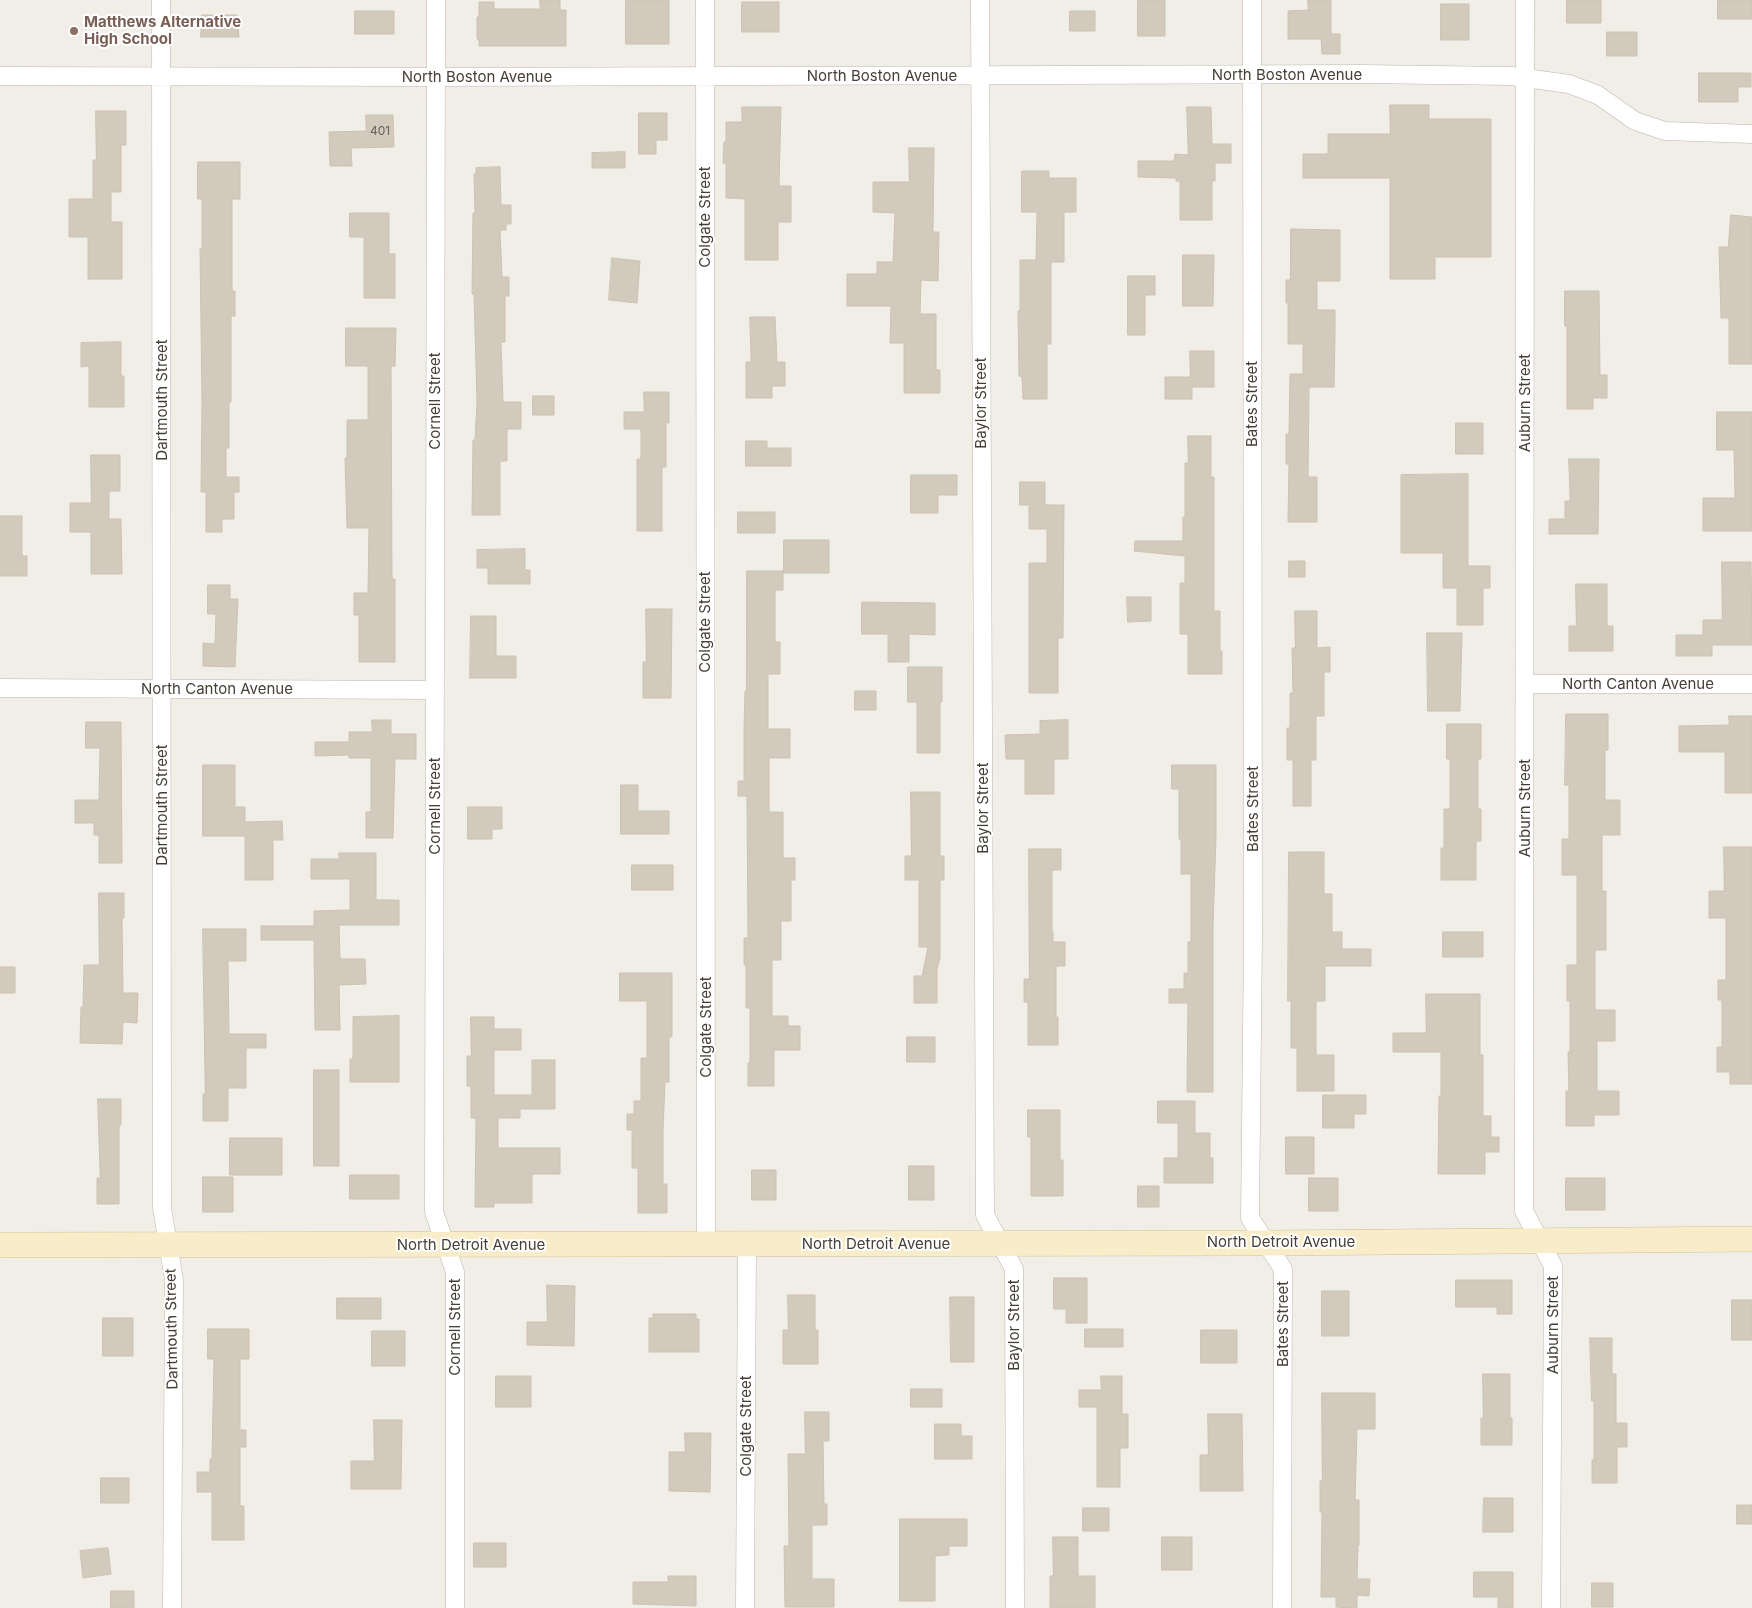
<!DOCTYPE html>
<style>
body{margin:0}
canvas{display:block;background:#f1eee7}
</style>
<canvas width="1752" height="1608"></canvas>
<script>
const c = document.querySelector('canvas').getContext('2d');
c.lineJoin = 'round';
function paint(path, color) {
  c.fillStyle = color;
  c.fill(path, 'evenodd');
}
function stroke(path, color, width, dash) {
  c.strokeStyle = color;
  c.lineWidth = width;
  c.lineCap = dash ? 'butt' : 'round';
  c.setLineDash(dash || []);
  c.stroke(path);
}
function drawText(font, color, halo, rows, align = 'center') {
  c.font = font + ' Inter,sans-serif';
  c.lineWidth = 4;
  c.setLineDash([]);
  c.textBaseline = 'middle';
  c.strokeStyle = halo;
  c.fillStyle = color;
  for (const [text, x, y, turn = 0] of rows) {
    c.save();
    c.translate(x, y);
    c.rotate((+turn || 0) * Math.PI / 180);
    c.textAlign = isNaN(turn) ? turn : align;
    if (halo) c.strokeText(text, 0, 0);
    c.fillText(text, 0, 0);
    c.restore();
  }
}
const building = new Path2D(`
 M540,0h20v10h6v36h-87v-7h-2v-22h2v-15h15v7h46z
 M626,0h43v44h-43z
 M1138,0h27v36h-27z
 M1308,0h23v34h9v20h-18l-1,-15h-33v-28l20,-1z
 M1567,0h34v23h-34z
 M1718,0h34v19h-34z
 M742,2h37v30h-37z
 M1441,4h28v36h-28z
 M355,11h39v23h-39z
 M1070,11h25v20h-25z
 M202,15h35l2,22h-38z
 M1607,32h30v24h-30z
 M1699,73h52v14h-13v15h-39z
 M1390,105h39v14h62v138h-56v22h-45v-101h-87v-24h25v-20h62z
 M742,107h39l-2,79h12v36h-13v38h-33v-61l-19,-1v-34l-3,-1 1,-21h2v-20h16z
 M1187,107h24l1,37h19v19h-16v18h-3v39h-32v-39h-4v-3l-38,-1v-16h36l1,-7 13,1z
 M96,111h30v34h-5v47h-10v30h11v57h-34v-42h-19v-38h24v-39h3z
 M639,113h28v27h-11v14h-17z
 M366,115h27l1,32 -43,1 1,18h-22l-1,-34 37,-1z
 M909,148h25l-1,84h6l-1,49 -17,-1 -1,34h16v56h4v23h-36v-50h-14l1,-37h-44v-32h30v-12h16l2,-49 -22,-1v-30h36z
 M625,152v16h-33v-15z
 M198,162h42v37h-8v92h3v25h-4v86h-2v46h-3v29h13v15h-5v27h-12v13h-16v-40h-5l1,-90 -2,-153h2v-50h-4z
 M500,167l1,38h10v19h-5v6h-6l2,47h7v19h-4v46h-4l2,60h18v27h-14v32h-7v54h-28l1,-75h2l2,-38 -3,-108h-2l1,-81h2l-1,-39h2v-6z
 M1022,171h27v7h27v34h-12v50h-13v82h-4v55h-24l-1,-22 -3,-1 -1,-65h2v-51h16l1,-48h-15z
 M350,213h39v41h6v44h-31v-61h-14z
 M1731,215l21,2v147h-23v-46h-8l-2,-71h9z
 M1291,229l49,1v51h-23v29h18v24l-1,53h-25l-1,90h9v45h-29l1,-58h-3v-30h3l1,-60h13v-30h-15v-41h-2v-23h4z
 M1183,255h31l-1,51h-30z
 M612,258l28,3 -3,42 -28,-3z
 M1128,276h27v19h-10v40h-17z
 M1565,291h34l1,84h7v23h-14v11h-26v-83h-2z
 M750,317h25l2,45h8v24h-13v12h-26v-36h5z
 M346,328h50l-1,38h-4l1,213h3v83h-36v-47h-5v-22h14l1,-65h-22l-2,-70h2v-38h21v-54h-22z
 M121,342v34h3v31h-35v-41l-8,1v-24z
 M1190,351h24v36h-22v12h-27v-22h25z
 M644,392h25v31h-3v44h-4v64h-25v-72h4v-30h-17v-17h20z
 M533,396h21v19h-21z
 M1717,412h35v119h-49v-33h32l-1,-48h-17z
 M1456,423h27v31h-27z
 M1188,436h23v41h3v134h6v40h2v23h-34v-40h-8v-51h5v-27l-51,-5 1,-10h48v-24h2v-54h3z
 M746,441h21v7h24v18h-45z
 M91,455h29v36h-11v28h12l1,55h-31v-42h-21v-29h21z
 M1569,459h30l-1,75h-49v-15h16v-18h5z
 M1468,474v92h22v22h-7v37h-26v-37h-14v-35h-42v-78z
 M911,475h46v20h-19v18h-27z
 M1020,482h25v23h19l-1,133h-5v55h-29v-130h18v-34h-18v-24h-9z
 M738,512h37v21h-37z
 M0,516h22v40h5v20h-27z
 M784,540h45v33h-45z
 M525,549v21h5v14h-42v-16h-11v-18z
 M1289,561h16v16h-16z
 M1722,562h29l1,83h-40v11h-36v-21h27v-15h19z
 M747,571h36v19h-8v52h5v32h-12v55h22v29h-21v54h14v46h12v22h-4v41h-10v39h-9v56h16v10h12v24h-26v36h-26v-23h2v-55h-4v-43h-2v-27h4l-1,-142h-9v-15h6v-52l1,-38h1z
 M1576,584h31v42h6v25h-44v-25h7z
 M208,585h22v14h8l-3,68 -32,-1v-23l12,1 1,-30h-8z
 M1127,597h24v24l-23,1z
 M862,602l73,1v32l-26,-1v28h-21v-28h-26z
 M646,609h26l-1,89h-28v-36h3z
 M1295,611h22v37l13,-1v25h-6v44h-8v44h-5v46h-18v-46h-6v-32h3v-35h3l-1,-45h3z
 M471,616h25v40h20v22h-46z
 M1427,633h35l-2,78h-32z
 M908,667h34v35h-2v51h-23v-51h-9z
 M855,691h21v19h-21z
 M1566,714h42v36h-3v50h15v35h-18v56h4v59h-11v60h20v31h-18v50h22v24h-25v11h-28v-35h3l-1,-39h2v-51h-3v-36h10v-90h-15v-36h7v-54h-4z
 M1729,716h23v77h-27v-41h-46v-26l50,-1z
 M372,720h19v14h25v25h-21l-2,79h-27v-26h5v-54h-22v-3l-34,1v-14h34v-10h23z
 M1068,720v39h-14v35h-29v-35h-19l-1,-24 35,-1v-13z
 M86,722h35l1,141h-23v-28h-5v-12h-19v-23h24l1,-52h-14z
 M1447,724h34v35h-3v50h3v32h-5v39h-35v-32h3v-39h6v-50h-3z
 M203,765h32v42h10v15l37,-1 1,19h-10v40h-28v-44h-42z
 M1172,765h44v73l-3,87v167h-26l1,-89h-19v-14h15v-16h4v-31h3v-68h-10v-35h-2v-50h-7z
 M621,785h17v26h31v23h-48z
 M911,792h29v64h4v24h-4v78l-3,11v34h-23v-27h8l6,-29h-9v-67h-14v-24h6z
 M468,807h34v22h-10v10h-24z
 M1724,847h28v237h-22v-12h-13v-25h5v-47h-4v-20h8v-62h-17v-27h15z
 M1029,849h32v21h-9v62h1v10h12v24h-9v51h2v28h-30v-43h-4v-23h5z
 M1289,852h35v42h8v38h10v17h29v17h-46v35h-9v54h18v36h-37v-43h-6v-47h-3z
 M339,853h37v47h23v25h-60l1,34h25l1,25 -27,1 1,45h-25l-1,-90h-53v-14h53v-15l36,-1v-31h-39v-20h28z
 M632,865h41v25h-41z
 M99,893h25v25h-2l1,75h15l-1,30 -14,-1 -1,22 -42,-1 1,-36h2l1,-42h15z
 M203,929h43v32h-18l1,73h37v14h-20v40h-18v33h-25v-27h2z
 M1443,932h40v25h-40z
 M0,967h15v26h-15z
 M620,973h52v64h-3v45h-4l-2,48v54h4v29h-29v-45h-6v-38h-5v-16h7v-13h7v-43h6v-57h-27z
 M1426,994h54v61h3v61h8v21h8v15h-14v22h-47l1,-78h2v-44h-48v-19h33z
 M399,1016v66h-49v-23h3v-42z
 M471,1017h23v12h27v21h-27v45h38v-35h23v49h-35v9h-22v30h62v26h-28v29h-38v4h-19l1,-89h-5v-32h-4v-30h4z
 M907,1037h28v25h-28z
 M314,1070h25v96h-25z
 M1323,1095h43v19h-12v14h-31z
 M98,1099h23v26h-2v79h-22v-26h3z
 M1158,1101h37v32h15v25h3v25h-49v-25h14v-35h-20z
 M1028,1110h32v50h3v36h-32v-59h-3z
 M1286,1137h28v37h-28z
 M230,1138h52v37h-52z
 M909,1166h25v34h-25z
 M752,1170h24v30h-24z
 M350,1175h49v24h-49z
 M203,1177h30v35h-30z
 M1309,1178h29v33h-29z
 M1566,1178h39v32h-39z
 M1138,1186h21v21h-21z
 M1054,1278h33v45h-21v-14h-12z
 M1456,1280h56v34h-15v-7h-41z
 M547,1285l28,1 -1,60 -47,-1v-23h20z
 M1322,1291h27v45h-27z
 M788,1295h27v35h3v34h-35v-34h5z
 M950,1297h24v65h-23z
 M337,1298h44v21h-44z
 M1732,1300h20v40h-20z
 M653,1314h43v5h3v33h-50v-34h4z
 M103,1318h30v38h-30z
 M208,1329h41v30h-9v71h6v17h-6v59h4v34h-32v-48h-15v-20h13v-13h2l2,-100h-6z
 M1085,1329h38v18h-38z
 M1201,1330h36v33h-36z
 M372,1331h33v35h-33z
 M1590,1338h22v36h4v49h11v24h-10v36h-25v-23h2v-59h-2z
 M1483,1374h27v44h2v27h-31v-27h2z
 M496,1376h35v31h-35z
 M1101,1376h21v38h6v34h-8v39h-23v-80h-18v-17h22z
 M911,1389h31v18h-31z
 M1322,1393h53v36h-18l-2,71h4v45h-1l-1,34h13l-1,17 -12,-1v13l-21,-1v-10h-15l1,-85h-2v-31h2z
 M805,1412h24v29h-6l1,63h3v21h-15v54h22v28h-49l-1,-61h5l-1,-92h17z
 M1208,1414h34l1,77h-43v-36h8z
 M374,1420h28l-1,69h-50v-28h23z
 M935,1424h26v12h11v23h-37z
 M685,1433h26l-1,59 -41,-1v-39h16z
 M101,1478h28v25h-28z
 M1484,1498h29v34h-30z
 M1737,1505h15v19h-15z
 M1083,1508h26v23h-26z
 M900,1519h67v27h-18v9l-14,1v45h-35z
 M1053,1537h25v39h17v32h-45v-32h3z
 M1162,1537h30v33h-30z
 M474,1543h32v24h-32z
 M108,1548l3,26 -28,4 -3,-27z
 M1474,1572h39v36h-15v-11h-24z
 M668,1576h28v30l-63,-2v-22h35z
 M1592,1583h21v24h-21z
 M111,1591h23v17h-23z`);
const street = new Path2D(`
 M161,0l1,1208 12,72 -2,328
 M436,0l-2,1212 21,60v336
 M705,0l1,1244
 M980,0l5,1215 29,54 1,339
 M1252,0l1,938 -3,280 33,51 -1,339
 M1525,0l-1,1211 29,55 -2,342
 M0,76l436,1 925,-3 150,2 58,8 29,11 37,26 30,10 87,3
 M1525,684h227
 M0,688l435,2
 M745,1608l2,-364`);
const secondary = new Path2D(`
 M0,1245l1266,-2 486,-4`);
const markers = [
 [74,31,5,"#8d6e63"]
];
const numberNames = [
 ["401",380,131]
];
const educationNames = [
 ["Matthews Alternative",84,22],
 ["High School",84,39]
];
const streetNames = [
 ["North Boston Avenue",1287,75],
 ["North Boston Avenue",882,76],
 ["North Boston Avenue",477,77],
 ["Colgate Street",705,217,-90],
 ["Dartmouth Street",162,400,-90],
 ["Cornell Street",435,401,-90],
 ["Baylor Street",981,403,-90],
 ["Auburn Street",1525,403,-90],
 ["Bates Street",1252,404,-90],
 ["Colgate Street",705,622,-90],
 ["North Canton Avenue",1638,684],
 ["North Canton Avenue",217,689],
 ["Dartmouth Street",162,805,-90],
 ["Cornell Street",435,806,-90],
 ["Baylor Street",983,808,-90],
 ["Auburn Street",1525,808,-90],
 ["Bates Street",1253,809,-90],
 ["Colgate Street",706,1027,-90],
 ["North Detroit Avenue",1281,1242],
 ["North Detroit Avenue",876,1244],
 ["North Detroit Avenue",471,1245],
 ["Bates Street",1283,1324,-90],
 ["Baylor Street",1014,1325,-90],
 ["Auburn Street",1553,1325,-90],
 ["Cornell Street",455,1327,-90],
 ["Dartmouth Street",172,1329,-91],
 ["Colgate Street",746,1426,-90]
];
paint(building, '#d2cabd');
stroke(building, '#ccc2b1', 1);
stroke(street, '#bcb6aa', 19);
stroke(secondary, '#cdc09a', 26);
stroke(street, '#fff', 18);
stroke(secondary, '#f9edc9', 25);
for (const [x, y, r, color] of markers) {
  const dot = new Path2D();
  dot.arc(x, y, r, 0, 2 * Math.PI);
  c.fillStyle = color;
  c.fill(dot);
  stroke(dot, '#fff', 2);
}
drawText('12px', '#686258', null, numberNames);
drawText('bold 15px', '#785e54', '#fff', educationNames, 'left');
drawText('15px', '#443f36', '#fff', streetNames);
</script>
